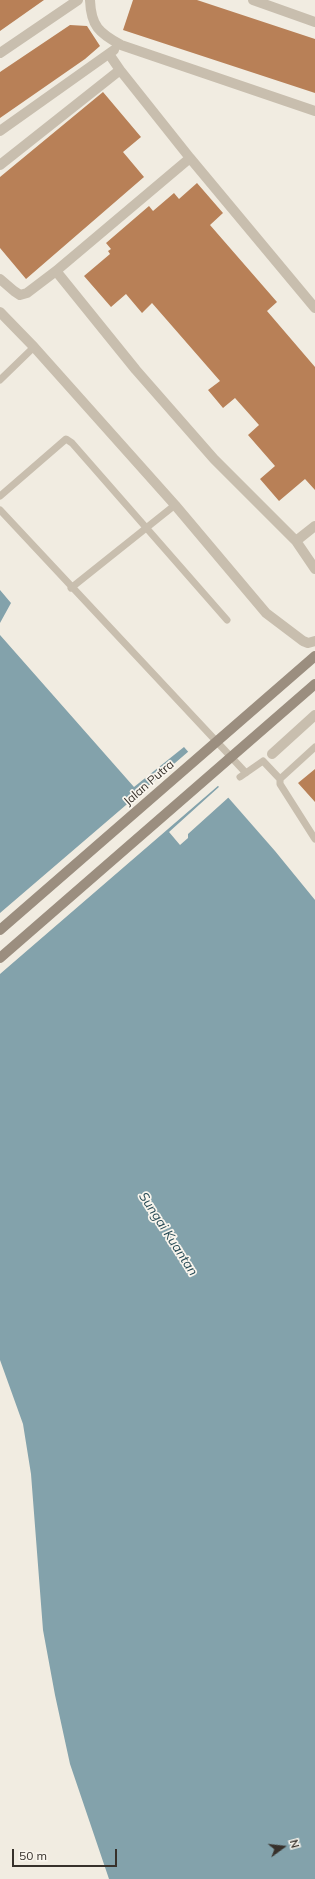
<!DOCTYPE html>
<style>
body{margin:0}
#map{position:relative;width:315px;height:1879px;overflow:hidden;background:#f1ece1;font-family:Mulish,sans-serif}
canvas{display:block}
.north{position:absolute;left:263px;top:1827px;width:40px;height:40px;-webkit-text-stroke:3px #f9f5ed;paint-order:stroke;rotate:75deg;font-size:11px;font-weight:700;line-height:16px;text-align:center;color:#37312b}
.north::after{content:'';display:block;margin:auto;width:14px;height:18px;background:#37312b;clip-path:polygon(50% 0,100% 100%,50% 72%,0 100%)}
.scale{position:absolute;left:12px;top:1849px;width:105px;height:18px;box-sizing:border-box;border:2px solid #37312b;border-top:0;padding-left:5px;font-size:12px;line-height:14px;white-space:nowrap;color:#37312b;-webkit-text-stroke:3px #f9f5ed;paint-order:stroke}
</style>
<div id="map">
<canvas width="315" height="1879"></canvas>
<div class="north">N</div>
<div class="scale">50 m</div>
</div>
<script>
const c = document.querySelector('canvas').getContext('2d');
c.lineJoin = 'round';
function paint(path, color) {
  c.fillStyle = color;
  c.fill(path, 'evenodd');
}
function stroke(path, color, width, dash) {
  c.strokeStyle = color;
  c.lineWidth = width;
  c.lineCap = dash ? 'butt' : 'round';
  c.setLineDash(dash || []);
  c.stroke(path);
}
function drawText(font, color, halo, rows, align = 'center') {
  c.font = font + ' Mulish,sans-serif';
  c.lineWidth = 3.5;
  c.setLineDash([]);
  c.textBaseline = 'middle';
  c.strokeStyle = halo;
  c.fillStyle = color;
  for (const [text, x, y, turn = 0] of rows) {
    c.save();
    c.translate(x, y);
    c.rotate((+turn || 0) * Math.PI / 180);
    c.textAlign = isNaN(turn) ? turn : align;
    if (halo) c.strokeText(text, 0, 0);
    c.fillText(text, 0, 0);
    c.restore();
  }
}
const water = new Path2D(`
 M0,590l11,13 -11,20z
 M0,635l134,152 50,-40 91,104 40,49v979h-206l-39,-115 -15,-69 -12,-65 -12,-156 -8,-50 -23,-64z`);
const pier = new Path2D(`
 M189,751l30,34 -219,189v-61z
 M220,786l9,11 -41,37v4l-8,7 -11,-13z`);
const building = new Path2D(`
 M0,0h44l-44,31z
 M133,0h64l118,39v54l-192,-63z
 M70,25l17,1 13,20 -15,13 -85,59v-46z
 M103,92l38,45 -18,15 21,25 -118,102 -26,-31v-71z
 M197,183l26,30 -13,12 67,77 -10,9 48,56v123l-10,-11 -26,22 -19,-22 15,-13 -27,-31 11,-10 -24,-27 -12,10 -15,-18 12,-9 -68,-78 -10,10 -16,-19 -15,13 -27,-31 26,-22 -2,-3 3,-2 -5,-6 43,-37 4,5 21,-18 5,6z
 M315,769v33l-17,-19z`);
const lane = new Path2D(`
 M0,380l34,-33
 M0,496l66,-57 6,4 155,177
 M0,510l246,263
 M71,588l104,-83
 M315,747l-35,32v5l35,55
 M240,777l23,-16 17,18`);
const street = new Path2D(`
 M90,0c1,26 9,33 31,45l194,66
 M253,0l62,22
 M0,53l78,-53
 M109,54l11,16 70,88 125,150
 M0,131l114,-81
 M0,165l120,-95
 M56,271l80,99 78,89 82,82 19,28
 M0,279l14,12 6,4 7,-2 29,-22 134,-113
 M0,312l34,35 141,158 91,108 37,28 5,2 7,-2
 M296,541l19,-15
 M272,754l43,-39`);
const secondaryBridge = new Path2D(`
 M0,930l315,-274
 M0,958l315,-274`);
const streetNames = [
 ["Jalan Putra",149,783,-41]
];
const waterNames = [
 ["Sungai Kuantan",168,1234,57]
];
paint(water, '#83a2ab');
paint(pier, '#f1ece1');
paint(building, '#b88057');
stroke(lane, '#c8beae', 7);
stroke(street, '#c8beae', 10);
stroke(secondaryBridge, '#9b8e7f', 10);
drawText('12px', '#37312b', '#f9f5ed', streetNames);
drawText('italic 13px', '#254954', '#f9f5ed', waterNames);
</script>
